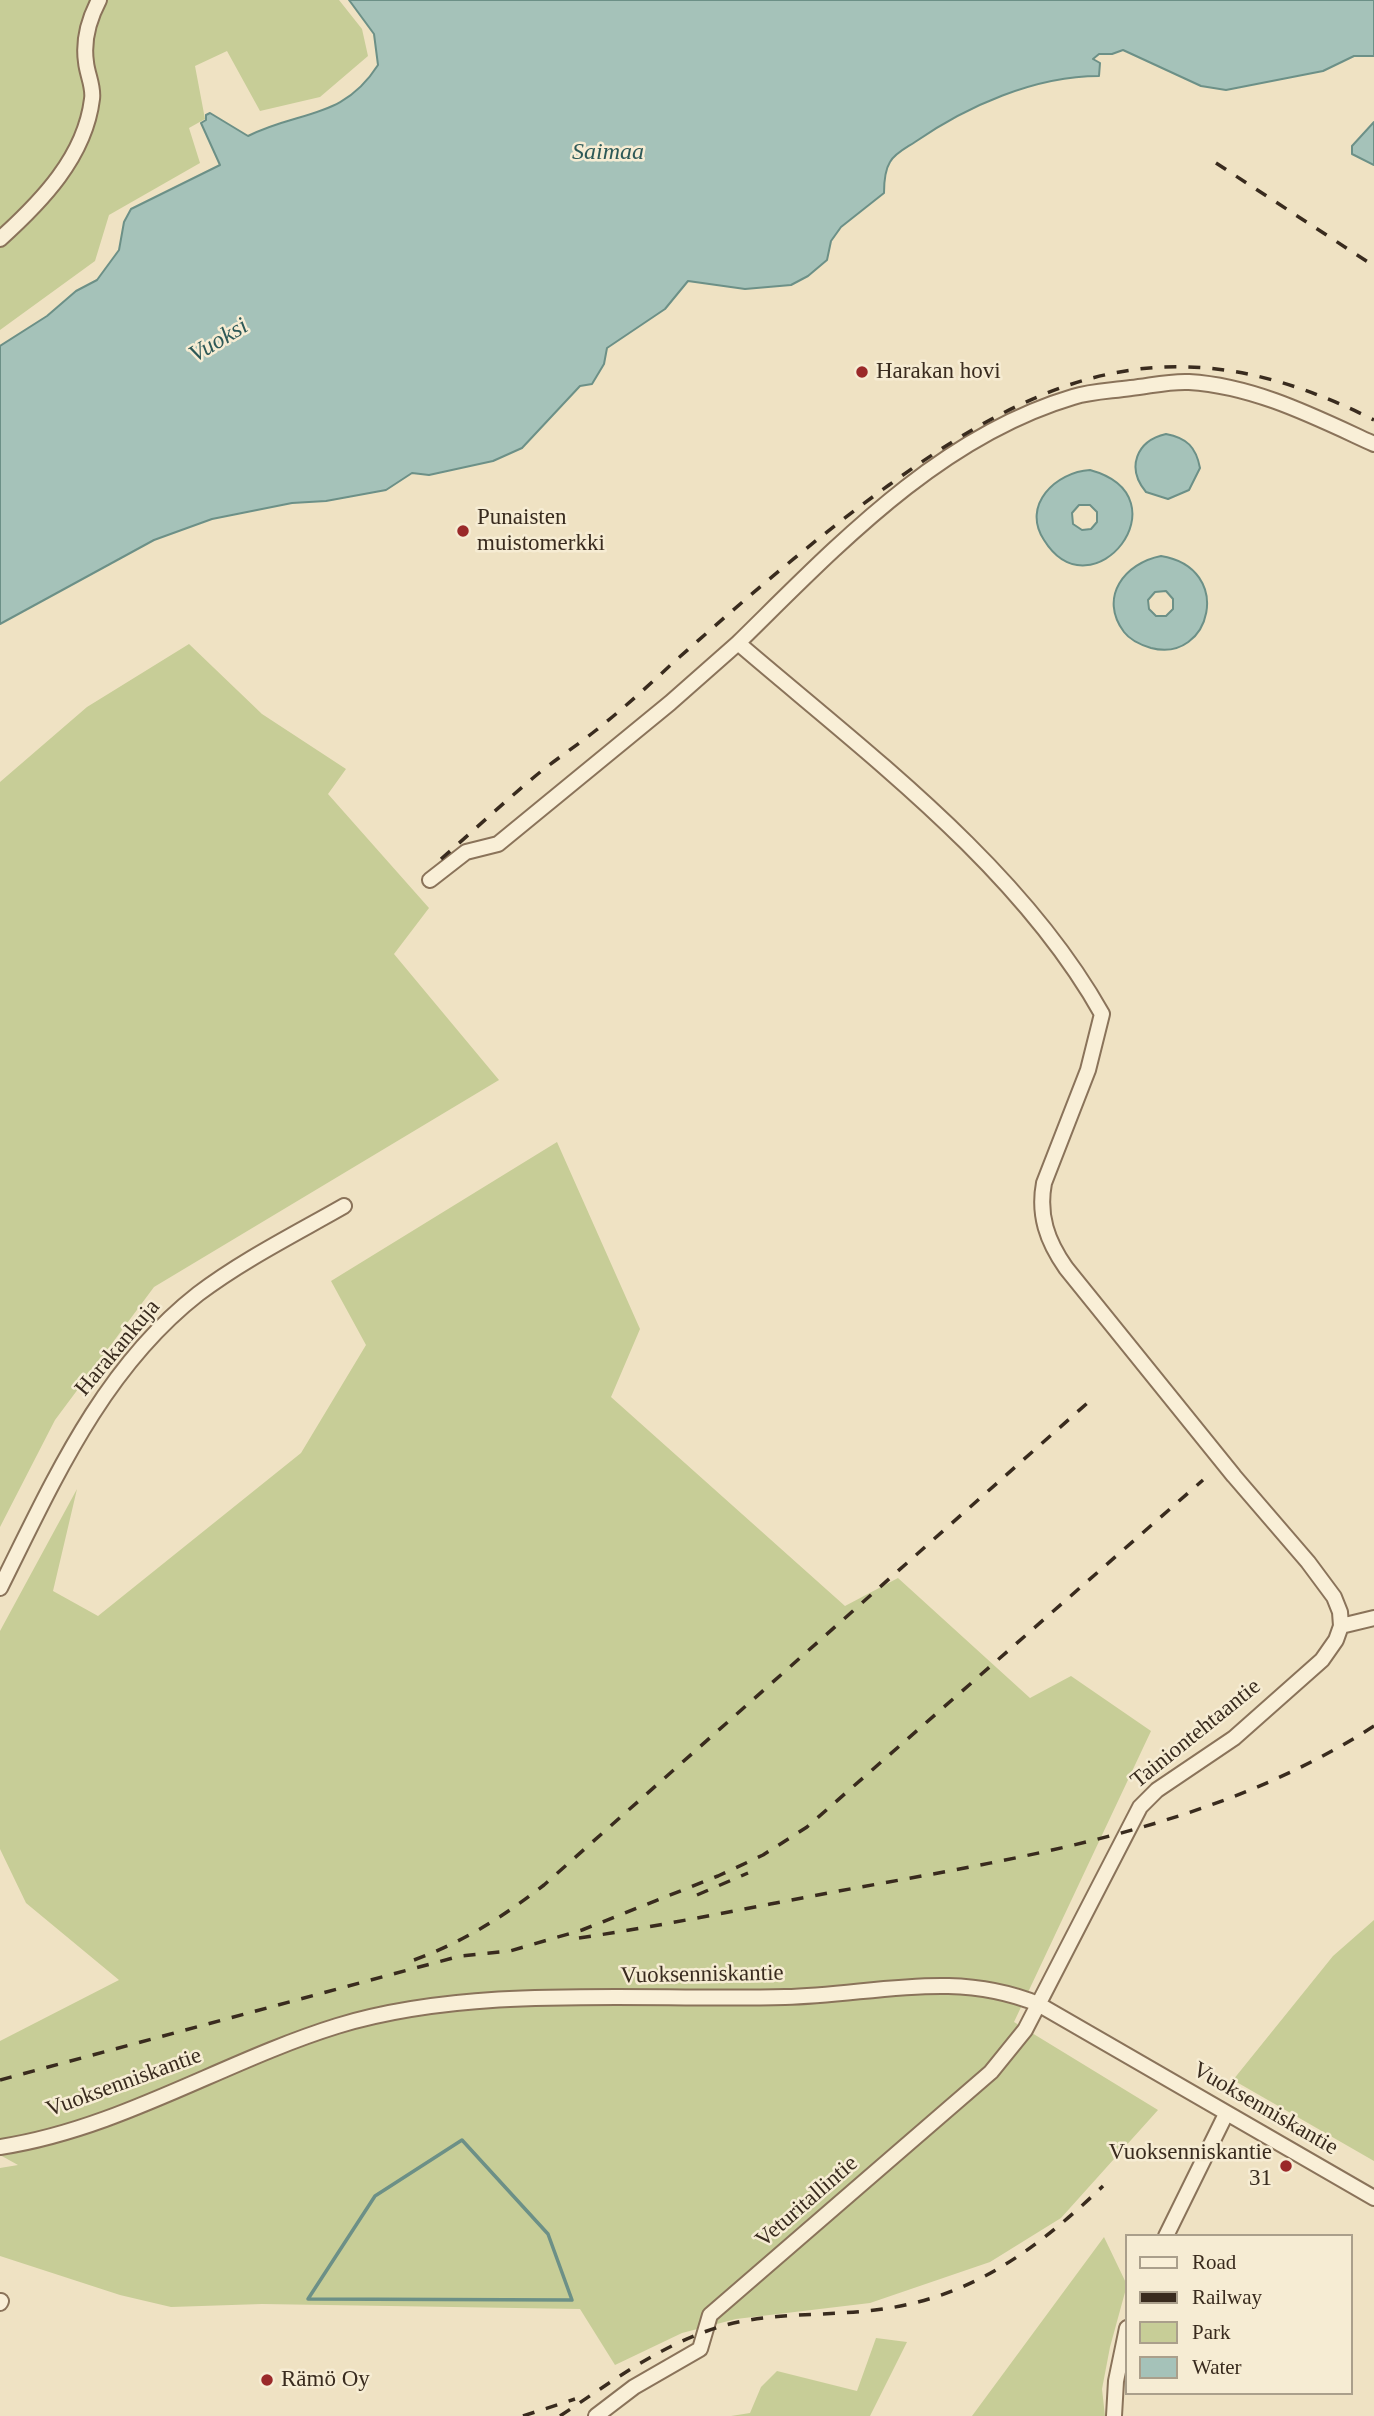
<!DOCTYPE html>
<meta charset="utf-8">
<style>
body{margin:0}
#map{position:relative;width:1374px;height:2416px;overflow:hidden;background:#efe2c3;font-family:Georgia,serif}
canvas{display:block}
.legend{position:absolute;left:1125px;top:2234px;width:228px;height:161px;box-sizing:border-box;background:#f6ecd3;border:2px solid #aa9f8b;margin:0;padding:9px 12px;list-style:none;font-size:21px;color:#392b1e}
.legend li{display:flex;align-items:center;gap:14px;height:35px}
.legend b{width:35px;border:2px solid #aa9f8b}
</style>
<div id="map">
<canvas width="1374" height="2416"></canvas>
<ul class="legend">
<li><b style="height:9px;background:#f9efd7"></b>Road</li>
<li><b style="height:9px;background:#392b1e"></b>Railway</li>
<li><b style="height:19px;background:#c7cd97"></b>Park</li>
<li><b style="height:19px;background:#a5c2b9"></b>Water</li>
</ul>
</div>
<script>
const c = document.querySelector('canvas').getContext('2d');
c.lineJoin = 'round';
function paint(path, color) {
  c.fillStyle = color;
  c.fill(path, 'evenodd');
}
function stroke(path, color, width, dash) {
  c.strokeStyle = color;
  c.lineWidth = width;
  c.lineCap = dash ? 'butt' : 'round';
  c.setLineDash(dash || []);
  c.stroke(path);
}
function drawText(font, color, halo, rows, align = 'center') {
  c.font = font + ' Georgia,serif';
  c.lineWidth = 5;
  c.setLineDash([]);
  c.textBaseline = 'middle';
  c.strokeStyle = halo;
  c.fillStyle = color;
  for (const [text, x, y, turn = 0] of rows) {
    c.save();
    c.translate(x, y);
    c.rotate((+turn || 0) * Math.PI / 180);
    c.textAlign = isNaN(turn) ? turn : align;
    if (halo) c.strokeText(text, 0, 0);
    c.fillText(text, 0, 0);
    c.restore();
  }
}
const green = new Path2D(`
 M0,0h339l23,29 6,27 -48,41 -60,14 -33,-60 -32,15 10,53 -16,9 11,35 -91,52 -14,46 -95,69z
 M189,644l73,70 84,55 -18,25 101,114 -35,46 105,126 -345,207 -99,133 -55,107v-745l87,-75z
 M557,1142l83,187 -29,68 234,209 53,-28 132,120 41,-22 80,55 -137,291 144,88 -97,108 -71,44 -120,41 -134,16 -54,14 -67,32 -35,-56 -318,-5 -91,3 -51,-12 -120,-39v-88l18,-3 -18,-10v-114l119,-61 -93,-77 -26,-54v-218l77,-142 -24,102 45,25 203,-163 65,-108 -35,-64z
 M1374,1920v241l-141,-81 100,-124z
 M1104,2237l23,48 -17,62 -8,42 3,27h-133z
 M876,2338l31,4 -37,74h-139l19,-3 11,-26 16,-16 80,20z`);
const water = new Path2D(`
 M349,0h1025v56h-20l-31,15 -97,19 -25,-4 -78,-36 -11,4h-13l-6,5 7,4 -1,13c-64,0 -132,30 -184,66 -9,6 -20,11 -25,20 -5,8 -6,21 -6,31l-43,34 -10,14 -4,19 -19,16 -17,9 -46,4 -57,-8 -23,28 -58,39 -3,16 -12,20 -12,2 -58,62 -29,13 -64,14 -17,-2 -26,17 -60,11 -34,2 -80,16 -58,21 -154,84v-278l47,-30 29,-25 21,-11 22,-30 5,-28 7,-13 89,-44 -19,-42 5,-3v-5l4,-2 38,23c51,-26 95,-16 130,-71l-4,-31z
 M1374,122v43l-22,-11v-8z
 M1166,434c21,4 30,13 34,34l-11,22 -21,9 -22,-7c-20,-24 -10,-51 20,-58z
 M1090,470c98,27 2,147 -46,70 -23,-35 12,-68 46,-70zM1079,505h11l7,7v10l-6,7 -9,1 -9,-6 -1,-11z
 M1161,556c74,12 50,108 -10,92 -10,-3 -21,-8 -27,-16 -26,-35 1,-69 37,-76zM1166,591l7,8v10l-7,7h-10l-7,-7 -1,-9 7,-8z`);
const stream = new Path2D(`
 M462,2140l86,94 24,66 -264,-1 67,-103z`);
const minor = new Path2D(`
 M0,239c41,-37 85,-82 92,-140 2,-12 -5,-25 -6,-37 -3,-21 3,-43 13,-62
 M738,643c98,-96 200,-206 335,-246 19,-6 38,-6 58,-9 19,-2 38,-7 58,-6 66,4 126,35 185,62
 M430,880l36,-28 32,-8 172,-141 68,-60c127,109 281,223 364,371l-14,56 -44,113c-6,32 3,58 22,85l168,208 74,86 26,35 6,15 1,14 -5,14 -14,20 -88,78 -77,52 -17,17 -115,223 -34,42 -281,243 -10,34 -66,38 -38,29
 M0,1588c53,-106 102,-219 198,-294 45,-34 97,-60 146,-88
 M1341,1626l33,-8
 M0,2147c119,-18 224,-86 337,-121 137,-42 305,-25 448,-29 88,-2 168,-28 253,7l336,194
 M1166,2236l60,-122
 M0,2303l1,-2
 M1114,2416l2,-35 11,-53`);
const rail = new Path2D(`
 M1216,163l158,103
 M441,859c31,-27 61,-55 92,-81 20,-17 42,-31 62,-47 28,-22 54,-46 80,-70 69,-61 139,-122 214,-176 165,-120 295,-161 485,-65
 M697,1895l51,-22
 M579,1938c95,-14 188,-34 282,-51 177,-32 359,-62 513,-161
 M414,1960c49,-18 89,-43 130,-75l549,-487
 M0,2080l460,-124 50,-5 72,-21 136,-54 45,-21 44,-28 396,-347
 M523,2416l52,-17
 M560,2416c47,-31 93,-66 147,-85 53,-20 112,-14 168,-21 95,-11 161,-60 228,-124`);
const markers = [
 [862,372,7,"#9a2929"],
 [463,531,7,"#9a2929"],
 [1286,2166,7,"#9a2929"],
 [267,2380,7,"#9a2929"]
];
const poiNames = [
 ["Harakan hovi",876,372],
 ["Punaisten",477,518],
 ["muistomerkki",477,544],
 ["Vuoksenniskantie",1272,2153,"right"],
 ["31",1272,2179,"right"],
 ["Rämö Oy",281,2380]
];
const streetNames = [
 ["Harakankuja",118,1348,-50],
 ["Tainiontehtaantie",1196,1734,-39],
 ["Vuoksenniskantie",702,1975,-1],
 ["Vuoksenniskantie",124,2083,-20],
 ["Vuoksenniskantie",1265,2109,30],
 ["Veturitallintie",807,2202,-41]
];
const waterNames = [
 ["Saimaa",608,153],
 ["Vuoksi",219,341,-31]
];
paint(green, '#c7cd97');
paint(water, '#a5c2b9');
stroke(water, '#6c9087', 2);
stroke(stream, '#6c9087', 3.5);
stroke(minor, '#8a735a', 18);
stroke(minor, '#f9efd7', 14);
stroke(rail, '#392b1e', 3.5, [12, 12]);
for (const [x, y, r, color] of markers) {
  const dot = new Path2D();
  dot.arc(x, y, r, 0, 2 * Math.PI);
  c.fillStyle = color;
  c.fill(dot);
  stroke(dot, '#f6ecd3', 2.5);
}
drawText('23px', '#392b1e', '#f6ecd3', poiNames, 'left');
drawText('23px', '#392b1e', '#f6ecd3', streetNames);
drawText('italic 24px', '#2d5957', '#f6ecd3', waterNames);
</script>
